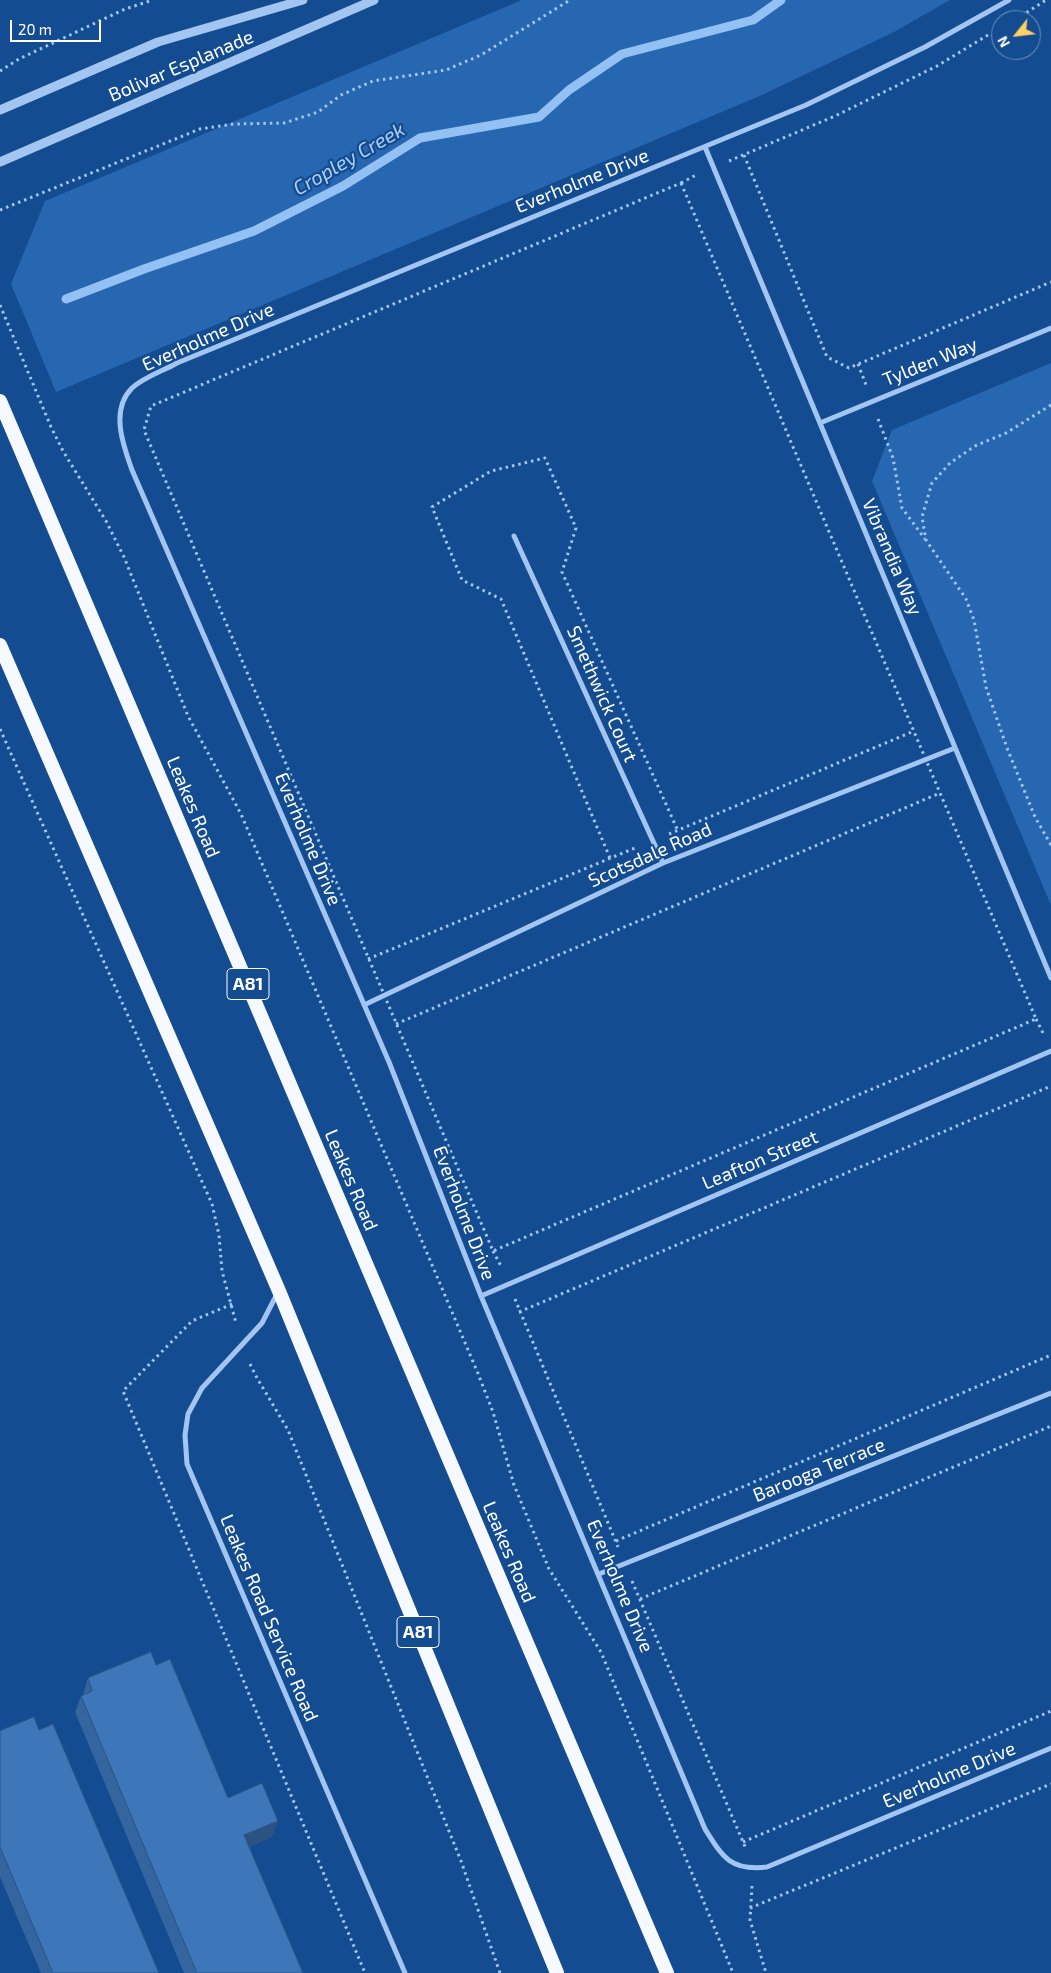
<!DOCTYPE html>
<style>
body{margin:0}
#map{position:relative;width:1051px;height:1973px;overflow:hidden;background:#144c91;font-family:"Exo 2",sans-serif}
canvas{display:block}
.north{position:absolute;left:991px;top:10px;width:50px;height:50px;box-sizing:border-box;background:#144c91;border:1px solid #7294bd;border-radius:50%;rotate:241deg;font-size:14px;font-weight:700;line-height:20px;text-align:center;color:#fff}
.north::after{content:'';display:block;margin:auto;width:18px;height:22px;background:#ffd062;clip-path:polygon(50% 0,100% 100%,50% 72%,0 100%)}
.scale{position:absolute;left:10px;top:20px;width:91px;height:22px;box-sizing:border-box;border:2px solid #fff;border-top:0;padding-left:6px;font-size:15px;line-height:18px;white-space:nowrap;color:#fff;-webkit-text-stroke:4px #144c91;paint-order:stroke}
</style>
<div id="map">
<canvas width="1051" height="1973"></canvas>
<div class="north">N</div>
<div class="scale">20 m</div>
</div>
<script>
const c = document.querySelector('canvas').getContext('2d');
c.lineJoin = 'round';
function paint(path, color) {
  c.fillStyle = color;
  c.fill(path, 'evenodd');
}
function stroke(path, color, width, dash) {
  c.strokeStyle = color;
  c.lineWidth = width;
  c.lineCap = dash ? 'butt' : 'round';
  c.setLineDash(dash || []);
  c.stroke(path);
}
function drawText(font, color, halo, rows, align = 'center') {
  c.font = font + ' "Exo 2",sans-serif';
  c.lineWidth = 4.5;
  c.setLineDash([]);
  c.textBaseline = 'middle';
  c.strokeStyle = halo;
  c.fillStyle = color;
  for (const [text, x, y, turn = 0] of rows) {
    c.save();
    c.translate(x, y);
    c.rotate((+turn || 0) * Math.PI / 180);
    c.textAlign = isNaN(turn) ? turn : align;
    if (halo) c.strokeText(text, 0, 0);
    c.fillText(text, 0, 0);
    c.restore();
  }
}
const green = new Path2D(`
 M522,0h428l-56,32 -132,63 -706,297 -45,-108 34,-83z
 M1051,363v542l-179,-424 20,-51z`);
const stream = new Path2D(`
 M66,299l78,-30 110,-38 89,-45 77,-48 119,-21 30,-27 53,-36 131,-34 28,-20`);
const path = new Path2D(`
 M1021,16l25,-16
 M0,71l19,-12 106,-50 28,-9
 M744,155l83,202 22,11 202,-86
 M729,161l106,-45 102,-50 51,-31
 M681,183l355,836 -543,232 -349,-821 7,-24z
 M681,183l17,-9
 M0,210l200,-81 34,-5 50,-1 34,-11 23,-17 32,-14 73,-11 35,-15 89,-55
 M0,305l51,122 12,24 43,70 18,36 64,159 53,98 236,557 16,41 21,73 35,84 52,83 132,321
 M858,364l8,21
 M1051,405l-45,28 -31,13 -25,17 -18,20 -10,34 4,23 40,59 8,21 12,67 21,61 28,69 16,28
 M878,419l15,39 9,50 23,31
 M0,729l212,475 7,31 3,36 14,52
 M669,834l245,-103
 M610,858l-109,-259 -39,-19 -30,-73 59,-36 54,-13 31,70 -14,44 116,259
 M368,959l267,-111
 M1036,1019l8,16
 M396,1024l544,-231
 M493,1251l9,17
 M515,1299l103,248
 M232,1304l-40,17 -69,70 242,582
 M519,1312l532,-226
 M250,1364l7,14 31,52 173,431 39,112
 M616,1541l435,-186
 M632,1581l114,268
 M640,1599l411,-173
 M743,1842l308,-131
 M752,1886l-2,34 16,53
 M750,1908l301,-124`);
const minor = new Path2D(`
 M1009,0l-84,47 -119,58 -629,258c-14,8 -33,14 -45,25 -22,22 -9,57 0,82l257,592 92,234 224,533c18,29 26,42 62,38l284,-119
 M705,147l346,831
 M820,423l231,-95
 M514,536l149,327
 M364,1005l299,-142 292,-115
 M277,1294l-15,29 -60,65 -14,26 -3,21 2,29 218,509
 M481,1296l570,-245
 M599,1574l452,-181`);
const tertiary = new Path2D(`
 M0,110l158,-68 145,-42
 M0,162l374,-162`);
const trunk = new Path2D(`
 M0,401l667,1572
 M0,645l279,646 278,682`);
const wall = new Path2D(`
 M156,1665l72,133 44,39 -23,10 54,126h-119l-109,-261 6,-16 2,-1 5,-17z
 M39,1730l120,243h-118l-41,-96v-146z`);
const shadedWall = new Path2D(`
 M278,1821l-6,16 -34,15 6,-17z`);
const building = new Path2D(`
 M151,1652l5,13 14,-6 58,139 34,-15 16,38 -34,14 59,138h-106l-116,-277 11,-5 -4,-13z
 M34,1717l5,13 14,-6 106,249h-106l-53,-126v-116z`);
const shields = [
 [248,984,42],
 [418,1632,42]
];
const shieldNames = [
 ["A81",248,984],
 ["A81",418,1632]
];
const streetNames = [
 ["Bolivar Esplanade",181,66,-23],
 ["Everholme Drive",582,181,-22],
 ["Everholme Drive",208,337,-24],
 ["Tylden Way",930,362,-22],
 ["Vibrandia Way",892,557,67],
 ["Smethwick Court",602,694,66],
 ["Leakes Road",193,807,67],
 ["Everholme Drive",308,839,67],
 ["Scotsdale Road",650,855,-24],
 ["Leafton Street",760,1160,-23],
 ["Leakes Road",351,1180,67],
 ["Everholme Drive",464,1213,69],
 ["Barooga Terrace",819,1470,-22],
 ["Leakes Road",509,1552,67],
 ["Everholme Drive",620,1586,67],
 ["Leakes Road Service Road",269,1618,67],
 ["Everholme Drive",949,1775,-23]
];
const waterNames = [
 ["Cropley Creek",349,159,-30]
];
paint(green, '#2766b0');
stroke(stream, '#94c1f4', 9);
stroke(path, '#a2c6f1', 3, [2.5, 4]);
stroke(minor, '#a2c6f1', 5);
stroke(tertiary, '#a2c6f1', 9);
stroke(trunk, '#f6f9ff', 14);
paint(wall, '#34659f');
paint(shadedWall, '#2b5382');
paint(building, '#3d76b9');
stroke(building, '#2b5382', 1);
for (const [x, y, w] of shields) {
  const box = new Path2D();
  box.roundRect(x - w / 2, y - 15.5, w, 31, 4);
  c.fillStyle = '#144c91';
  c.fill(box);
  stroke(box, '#fff', 1);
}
drawText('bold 18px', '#fff', null, shieldNames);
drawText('19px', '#fff', '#144c91', streetNames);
drawText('italic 20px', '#aed0f8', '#144c91', waterNames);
</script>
